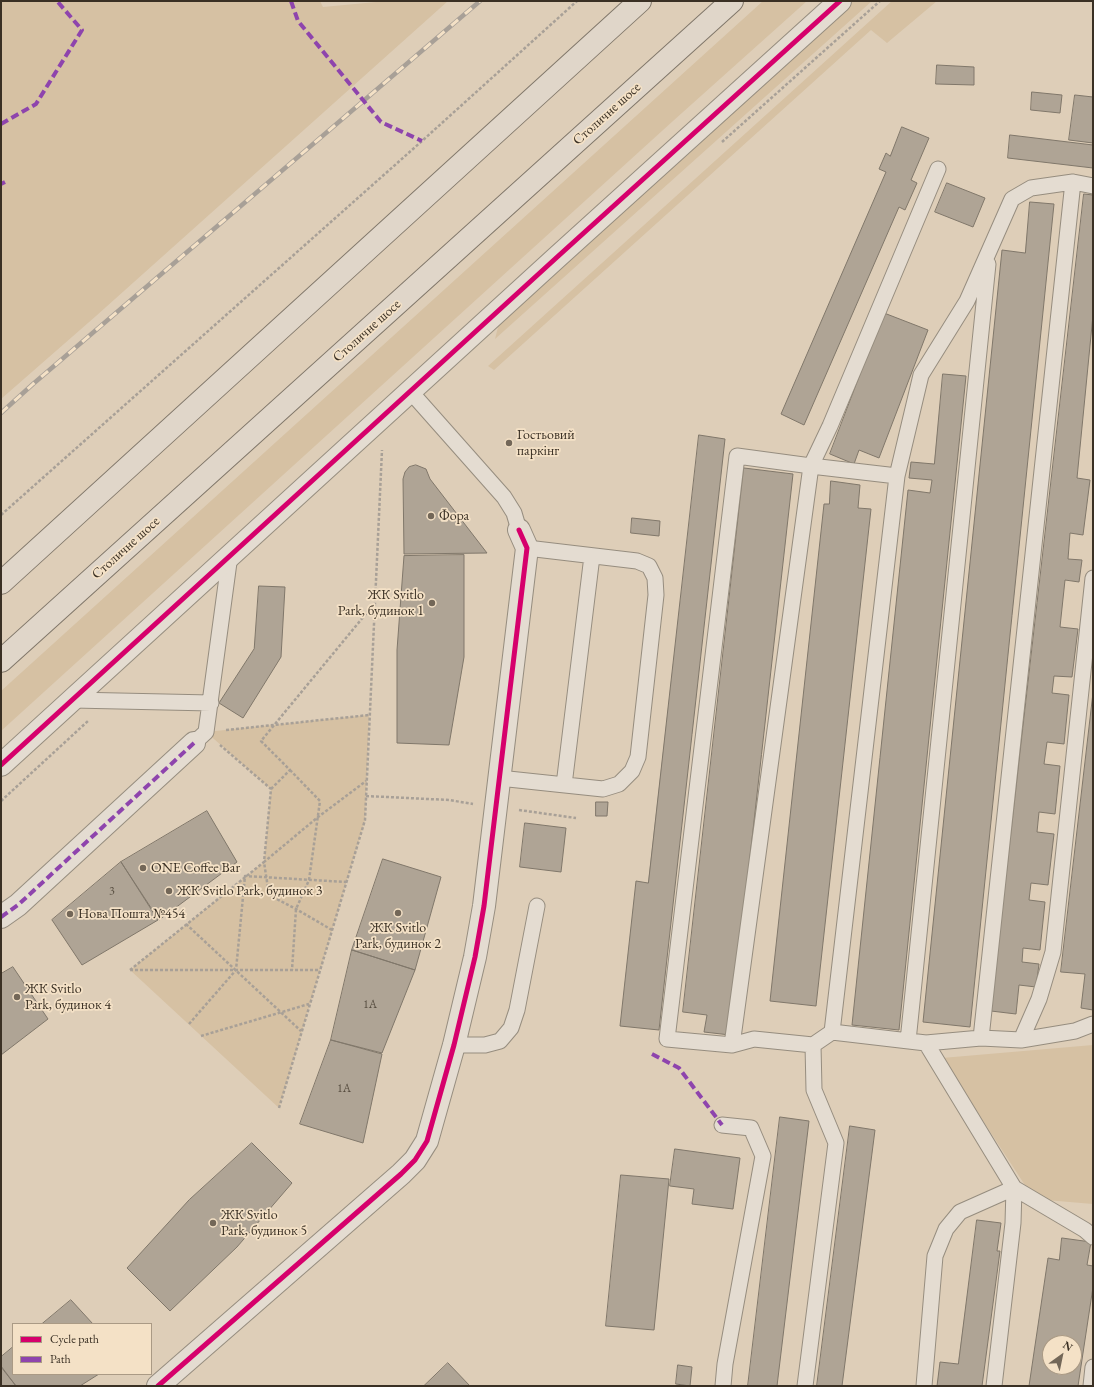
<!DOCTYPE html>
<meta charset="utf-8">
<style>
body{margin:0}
#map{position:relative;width:1094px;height:1387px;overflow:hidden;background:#deceb8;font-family:"EB Garamond",serif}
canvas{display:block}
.frame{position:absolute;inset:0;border:2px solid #3a3024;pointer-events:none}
.legend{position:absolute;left:12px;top:1323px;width:140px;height:52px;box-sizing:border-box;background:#f4e1c6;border:1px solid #aa9a85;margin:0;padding:5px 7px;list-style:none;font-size:12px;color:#3a3024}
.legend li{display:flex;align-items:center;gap:8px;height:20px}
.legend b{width:20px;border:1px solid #aa9a85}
.north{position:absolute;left:1042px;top:1335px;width:40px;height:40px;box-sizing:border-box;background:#f4e1c6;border:1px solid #aa9a85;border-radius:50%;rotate:33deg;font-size:11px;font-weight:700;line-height:16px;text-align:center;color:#3a3024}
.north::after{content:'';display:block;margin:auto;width:14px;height:18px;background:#736758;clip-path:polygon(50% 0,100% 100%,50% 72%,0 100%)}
</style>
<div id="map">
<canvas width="1094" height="1387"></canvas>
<div class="frame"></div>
<ul class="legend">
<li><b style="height:5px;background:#d6006c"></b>Cycle path</li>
<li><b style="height:5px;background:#8e44ad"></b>Path</li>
</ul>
<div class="north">N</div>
</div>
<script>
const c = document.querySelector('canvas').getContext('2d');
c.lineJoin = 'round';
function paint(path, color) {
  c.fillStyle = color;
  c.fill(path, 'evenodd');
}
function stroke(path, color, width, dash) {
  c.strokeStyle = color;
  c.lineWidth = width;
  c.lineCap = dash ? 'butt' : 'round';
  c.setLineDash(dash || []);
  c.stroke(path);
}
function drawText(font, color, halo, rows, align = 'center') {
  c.font = font + ' "EB Garamond",serif';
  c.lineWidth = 3.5;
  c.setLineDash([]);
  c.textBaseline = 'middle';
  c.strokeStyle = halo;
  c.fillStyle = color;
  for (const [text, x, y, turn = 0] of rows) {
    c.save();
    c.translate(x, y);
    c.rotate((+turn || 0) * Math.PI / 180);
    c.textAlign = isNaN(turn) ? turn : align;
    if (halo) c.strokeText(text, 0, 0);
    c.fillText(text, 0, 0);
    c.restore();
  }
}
const green = new Path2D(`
 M1,1h319l3,6 64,-6h61l-352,315 -95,83z
 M763,1h44l-134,120 -672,610v-40z
 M852,1h20l-377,338 4,-16z
 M892,1h45l-50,42 -16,-13 -377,340 -6,-4z
 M369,715l-4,105 -86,288 -149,-138 134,-108 7,-73 -65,-57z
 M1093,1045v159l-59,-5 -92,-141z`);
const building = new Path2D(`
 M937,65l37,2v18l-38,-1z
 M1032,92l30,3 -2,18 -29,-3z
 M1075,95l18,2v46l-24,-3z
 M902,127l27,11 -18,42 6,3 -12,27 -6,-3 -95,218 -23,-11 105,-242 -7,-3 7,-16 4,3z
 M1010,135l83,10v23l-85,-10z
 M947,183l38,15 -12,29 -38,-15z
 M1084,194l9,1v120l-16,163 13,2 -7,55 -13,-2 -2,26 14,1 -3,22 -14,-2 -5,47 18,2 -6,48 -18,-1 -2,17 17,2 -5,49 -17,-2 -3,22 16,2 -5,48 -16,-2 -2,20 17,2 -6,51 -17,-2 -2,17 16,2 -5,48 -17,-2 -1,14 17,2 -3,23 -17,-2 -3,29 -25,-3z
 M1030,202l24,2 -84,823 -47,-5 79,-772 23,3z
 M884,313l44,17 -49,128 -20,-8 -5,14 -24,-10z
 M943,374l23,2 -67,654 -47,-5 56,-535 22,3 2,-13 -23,-2 2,-16 23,2z
 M699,435l26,4 -66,591 -39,-4 16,-145 12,2z
 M416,465l10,4 4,10 57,74 -83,1 -1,-75 2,-7 4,-5z
 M744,468l49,6 -63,561 -26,-3 3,-17 -24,-3z
 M831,481l29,4 -2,23 13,1 -55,497 -46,-5 54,-497h5z
 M632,518l28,3 -1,15 -28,-3z
 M464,555v102l-15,88 -52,-2v-93l7,-94z
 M259,586l26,1 -4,70 -38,61 -24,-15 35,-54z
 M1093,693v317l-12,-2 4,-34 -24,-2z
 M596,802h12l-1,14h-11z
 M207,811l30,51 -78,58 -38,-58z
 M525,823l41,5 -5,44 -41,-5z
 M383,859l58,18 -26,93 -63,-20z
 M121,862l37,58 -76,45 -30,-45z
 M352,950l63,20 -33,83 -51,-13z
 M13,967l35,52 -47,36v-81z
 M331,1040l51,14 -19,89 -63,-19z
 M780,1117l29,4 -32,265h-29z
 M850,1126l25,4 -33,256h-25z
 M252,1143l40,40 -55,64 -67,64 -43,-43 62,-68z
 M675,1149l65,9 -7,51 -41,-5 2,-15 -24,-3z
 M621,1175l48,4 -15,151 -48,-4z
 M977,1220l24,3 -4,28h3l-18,135h-45l3,-24 18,2z
 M1062,1238l29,4 -4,23 6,1v21l-15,99h-49l19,-128 11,2zM1050,1343h24v24h-24z
 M71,1300l22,24h-51z
 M13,1347v27h86l-19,12h-64l-15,-20v-9z
 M448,1363l22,23h-46z
 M678,1365l14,2 -2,19 -14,-2z
 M1,1367l15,19h-15z`);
const path = new Path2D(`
 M722,142l158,-141
 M1,515l421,-374 155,-140
 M226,730l143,-15
 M290,770l30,31 -11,79 -13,29 -4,61
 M271,789l19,-19 -29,-29 113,-137
 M366,796l83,4 24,4
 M1,801l87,-80
 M519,810l57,8
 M186,924l115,107
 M332,930l-36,-21 -27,-14 -5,-33 54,-45 48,-36
 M130,970l134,-108 7,-73 -51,-44
 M130,970h189
 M189,1024l47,-54 9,-94 101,6
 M201,1036l108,-32
 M279,1108l86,-288 17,-370`);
const lane = new Path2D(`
 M410,391l94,106 10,16 5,17
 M897,476l-86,-10 -74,-10 -70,583 65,6 22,-6 59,6 19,-13 94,11 55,-5 40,2 54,-9 18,-7
 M73,700l138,3
 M194,743l12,-11 24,-177
 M499,778l104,11 16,-5 13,-13 6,-14 18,-162 -1,-17 -6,-12 -12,-5 -110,-13
 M564,785l28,-229
 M832,1032l65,-556 24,-101 46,-74 45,-102 19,-11 42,-6 20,4
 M981,1038l92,-856
 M1021,1040l18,-41 14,-47 40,-374
 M908,1041l80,-777
 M926,1043l88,145 -1,35 -19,163
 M454,1045h31l15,-4 11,-13 6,-18 20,-104
 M732,1045l79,-579 19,-40 108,-257
 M722,1125l29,3 12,28 -38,208 -2,22
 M805,1386l31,-243 -22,-53 -1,-45
 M924,1386l11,-130 11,-27 14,-17 54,-24 71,42 8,7
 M1091,1386l2,-19`);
const street = new Path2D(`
 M1,765l554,-506 285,-258
 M1,917l17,-12 176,-162
 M158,1386l243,-212 14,-14 12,-19 27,-96 21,-88 9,-51 43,-358 -8,-18`);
const highway = new Path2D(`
 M1,583l639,-582
 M1,661l731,-660`);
const rail = new Path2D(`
 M1,413l32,-29 447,-383`);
const quiet = new Path2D(`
 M291,1l7,20 83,101 41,19
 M1,124l35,-20 46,-74 -25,-29
 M1,184l4,-2
 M1,917l17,-12 176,-162
 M652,1054l27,14 43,57`);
const cycleway = new Path2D(`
 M1,765l554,-506 285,-258
 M158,1386l243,-212 14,-14 12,-19 27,-96 21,-88 9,-51 43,-358 -8,-18`);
const markers = [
 [509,443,4,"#736758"],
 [431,516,4,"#736758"],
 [432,603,4,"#736758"],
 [143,868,4,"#736758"],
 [169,891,4,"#736758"],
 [398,913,4,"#736758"],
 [70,914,4,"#736758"],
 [17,997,4,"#736758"],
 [213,1223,4,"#736758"]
];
const numberNames = [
 ["3",112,892],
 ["1А",370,1005],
 ["1А",344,1089]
];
const streetNames = [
 ["Столичне шосе",607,114,-42],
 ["Столичне шосе",367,331,-42],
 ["Столичне шосе",126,548,-42]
];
const poiNames = [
 ["Гостьовий",517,435],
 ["паркінг",517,451],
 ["Фора",439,516],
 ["ЖК Svitlo",424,595,"right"],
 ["Park, будинок 1",424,611,"right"],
 ["ONE Coffee Bar",151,868],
 ["ЖК Svitlo Park, будинок 3",177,891],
 ["Нова Пошта №454",78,914],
 ["ЖК Svitlo",398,928,"center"],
 ["Park, будинок 2",398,944,"center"],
 ["ЖК Svitlo",25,989],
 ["Park, будинок 4",25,1005],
 ["ЖК Svitlo",221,1215],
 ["Park, будинок 5",221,1231]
];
paint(green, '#d6c1a3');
paint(building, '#afa495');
stroke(building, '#80776a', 1);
stroke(lane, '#968d7f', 17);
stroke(street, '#968d7f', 24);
stroke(highway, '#80776a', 24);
stroke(path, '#a8a097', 2.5, [3, 2]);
stroke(lane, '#e4dcd1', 15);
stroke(street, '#e4dcd1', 22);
stroke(highway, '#e0d6c9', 22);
stroke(rail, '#a8a097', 4.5);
stroke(rail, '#f4e1c6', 3, [9]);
stroke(quiet, '#8e44ad', 4, [8, 4]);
stroke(cycleway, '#d6006c', 5);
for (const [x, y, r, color] of markers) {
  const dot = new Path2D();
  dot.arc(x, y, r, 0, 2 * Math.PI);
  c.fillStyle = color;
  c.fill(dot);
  stroke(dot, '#f4e1c6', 1.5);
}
drawText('12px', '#574d40', null, numberNames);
drawText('14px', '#3a3024', '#f4e1c6', streetNames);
drawText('14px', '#3a3024', '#f4e1c6', poiNames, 'left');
</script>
